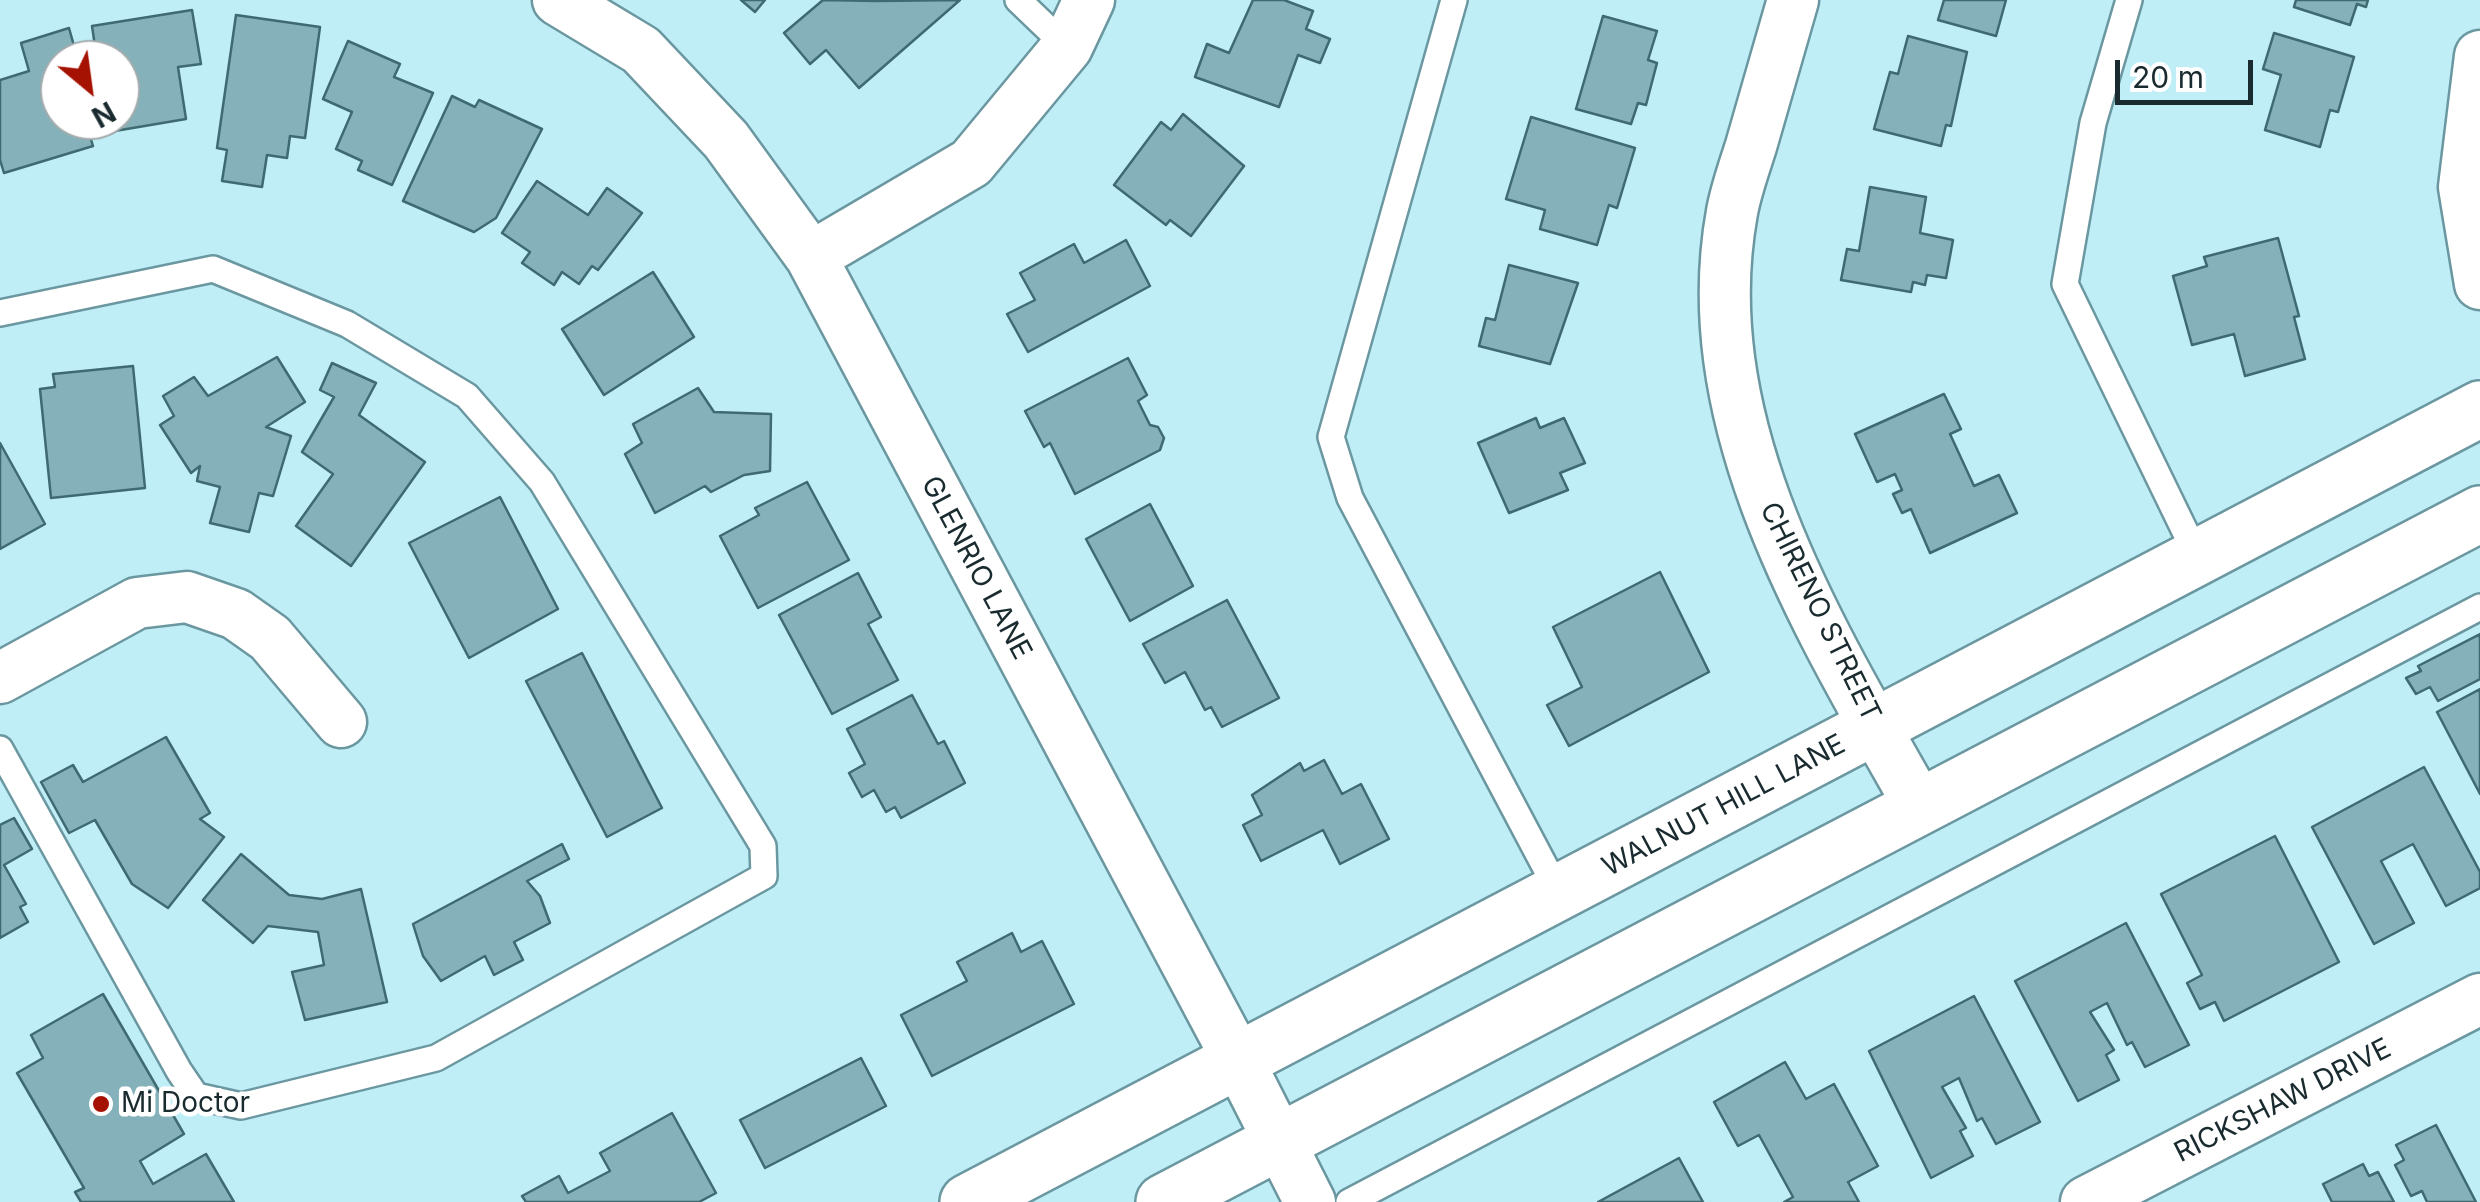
<!DOCTYPE html>
<style>
body{margin:0}
#map{position:relative;width:2480px;height:1202px;overflow:hidden;background:#bfeef7;font-family:Inter,sans-serif}
canvas{display:block}
.north{position:absolute;left:40px;top:40px;width:100px;height:100px;box-sizing:border-box;background:#fff;border:2px solid #a3aaac;border-radius:50%;rotate:151deg;font-size:28px;font-weight:700;line-height:40px;text-align:center;color:#192b2f}
.north::after{content:'';display:block;margin:auto;width:35px;height:45px;background:#a51201;clip-path:polygon(50% 0,100% 100%,50% 72%,0 100%)}
.scale{position:absolute;left:2115px;top:60px;width:138px;height:45px;box-sizing:border-box;border:5px solid #192b2f;border-top:0;padding-left:12px;font-size:30px;line-height:35px;white-space:nowrap;color:#192b2f;-webkit-text-stroke:8px #fff;paint-order:stroke}
</style>
<div id="map">
<canvas width="2480" height="1202"></canvas>
<div class="north">N</div>
<div class="scale">20 m</div>
</div>
<script>
const c = document.querySelector('canvas').getContext('2d');
c.lineJoin = 'round';
function paint(path, color) {
  c.fillStyle = color;
  c.fill(path, 'evenodd');
}
function stroke(path, color, width, dash) {
  c.strokeStyle = color;
  c.lineWidth = width;
  c.lineCap = dash ? 'butt' : 'round';
  c.setLineDash(dash || []);
  c.stroke(path);
}
function drawText(font, color, halo, rows, align = 'center') {
  c.font = font + ' Inter,sans-serif';
  c.lineWidth = 9;
  c.setLineDash([]);
  c.textBaseline = 'middle';
  c.strokeStyle = halo;
  c.fillStyle = color;
  for (const [text, x, y, turn = 0] of rows) {
    c.save();
    c.translate(x, y);
    c.rotate((+turn || 0) * Math.PI / 180);
    c.textAlign = isNaN(turn) ? turn : align;
    if (halo) c.strokeText(text, 0, 0);
    c.fillText(text, 0, 0);
    c.restore();
  }
}
const building = new Path2D(`
 M741,0h24l-10,12z
 M823,0l54,1 83,-1 -101,88 -33,-38 -16,14 -26,-31z
 M1253,0h31l29,11 -7,18 24,10 -10,24 -22,-8 -19,52 -84,-30 12,-33 22,9z
 M1944,0h62l-10,36 -58,-16z
 M2296,0h72l-2,7 -9,-3 -7,21 -56,-18z
 M192,10l9,54 -23,3 8,52 -77,13 -2,-12h13v-60h-23l-5,-34z
 M236,15l84,12 -15,111 -15,-2 -3,22 -20,-3 -5,32 -40,-6 5,-31 -10,-2z
 M1603,16l54,15 -9,29 9,3 -11,42 -8,-2 -7,21 -55,-15z
 M69,28l9,32h-18v60h25l8,26 -89,27 -4,-13v-80l29,-9 -8,-28z
 M2274,33l80,24 -16,55 -8,-2 -10,37 -55,-17 16,-55 -18,-6z
 M1908,36l59,16 -16,74 -5,-1 -5,21 -67,-17 16,-57 8,2z
 M348,41l52,23 -6,13 39,16 -41,92 -34,-15 4,-9 -26,-12 16,-37 -29,-13z
 M452,96l23,11 4,-7 63,29 -46,89 -22,14 -71,-31z
 M1183,114l61,52 -53,70 -21,-16 -4,5 -52,-40 47,-63 10,8z
 M1531,117l104,31 -18,60 -8,-3 -12,40 -57,-16 5,-19 -39,-11z
 M537,181l51,34 19,-27 35,25 -44,57 -6,-4 -13,18 -17,-12 -8,13 -32,-22 8,-11 -28,-19z
 M1870,187l56,10 -6,36 33,7 -7,38 -19,-3 -2,10 -12,-3 -2,10 -70,-12 6,-31 12,2z
 M2278,238l21,78 -5,1 11,42 -60,17 -11,-42 -42,11 -19,-69 34,-10 -3,-9z
 M1126,240l24,46 -122,66 -21,-38 28,-14 -15,-27 54,-29 10,19z
 M1509,265l69,18 -28,81 -71,-18 7,-28 9,2z
 M653,272l41,65 -90,58 -42,-66z
 M277,357l28,45 -39,25 25,9 -18,60 -14,-3 -10,39 -39,-9 10,-36 -23,-6 3,-15 -9,7 -31,-48 14,-9 -11,-20 31,-19 14,19z
 M1128,358l19,37 -9,6 12,24 8,2 6,11 -4,12 -85,44 -25,-51 -6,4 -19,-36z
 M332,363l44,20 -17,32 66,47 -74,104 -55,-40 37,-52 -31,-22 32,-55 -14,-7z
 M133,366l12,122 -94,10 -11,-109 15,-2 -2,-13z
 M698,388l16,24 57,2 -1,57 -26,4 -33,17 -6,-6 -50,27 -30,-59 17,-11 -9,-19z
 M1944,394l17,35 -11,5 24,52 25,-11 18,38 -87,40 -19,-44 -9,4 -9,-19 9,-4 -7,-16 -18,8 -22,-48z
 M1536,418l4,10 24,-10 21,45 -25,10 8,17 -59,23 -31,-70z
 M0,443l45,81 -45,25z
 M807,482l42,78 -91,48 -38,-72 39,-21 -4,-7z
 M500,497l58,112 -89,49 -60,-115z
 M1150,504l43,82 -63,35 -44,-82z
 M1660,572l49,100 -140,74 -22,-41 35,-18 -29,-60z
 M858,573l23,44 -13,7 30,56 -66,34 -53,-99z
 M1227,600l52,98 -57,29 -11,-20 -6,3 -20,-38 -20,11 -22,-39z
 M2480,634v45l-42,22 -8,-14 -14,7 -10,-16 15,-7 -3,-5z
 M582,653l80,155 -55,29 -81,-156z
 M2480,689v105l-43,-82z
 M912,695l26,49 6,-3 21,42 -64,35 -6,-11 -9,5 -12,-22 -12,7 -13,-24 16,-9 -18,-35z
 M166,737l44,76 -10,6 24,18 -56,71 -36,-24 -37,-64 -26,13 -28,-51 32,-17 10,17z
 M1324,760l18,34 19,-10 28,55 -49,25 -17,-34 -62,31 -18,-36 19,-10 -10,-20 48,-32 4,8z
 M2424,767l56,105v16l-34,18 -33,-62 -32,17 33,62 -40,21 -62,-117z
 M14,818l18,31 -28,16 22,39 -6,3 8,15 -28,16v-113z
 M2275,836l64,126 -115,59 -9,-19 -15,7 -13,-26 15,-8 -41,-81z
 M562,844l7,15 -42,22 13,15 10,27 -36,19 9,18 -29,15 -9,-19 -44,25 -18,-25 -10,-32z
 M241,854l48,41 33,4 39,-10 26,113 -82,18 -13,-48 32,-7 -6,-33 -50,-6 -15,17 -50,-43z
 M2126,923l63,122 -44,22 -13,-25 -5,3 -20,-42 -17,9 24,38 -8,5 13,25 -41,21 -63,-120z
 M1012,933l9,19 21,-11 32,63 -142,72 -31,-61 66,-34 -10,-19z
 M103,994l81,140 -44,27 13,23 53,-30 28,48h-153l-6,-10 9,-4 -67,-115 26,-15 -12,-23z
 M1974,996l66,126 -44,22 -14,-26 -5,3 -18,-43 -17,9 24,41 -6,3 13,25 -42,22 -62,-127z
 M861,1058l25,48 -121,62 -25,-48z
 M1785,1062l21,37 28,-15 44,82 -30,16 11,20h-75l9,-5 -34,-62 -21,11 -24,-44z
 M672,1113l44,80 -17,9h-173l-4,-6 37,-20 9,17 42,-22 -10,-18z
 M2436,1125l40,77h-49l-5,-11 -11,5 -16,-31 9,-5 -8,-15z
 M1679,1158l24,44h-105z
 M2363,1164l6,12 9,-4 16,30h-62l-9,-18z`);
const lane = new Path2D(`
 M1018,0l49,47
 M1454,0l-123,437 19,61 209,395
 M2129,0l-36,123 -28,161 133,274
 M0,313l213,-44 134,55 120,72 75,86 221,364 1,30 -328,182 -195,48 -45,-10 -17,-25 -179,-322
 M1349,1202l1131,-595`);
const street = new Path2D(`
 M558,0l83,50 85,90 85,117 428,805 71,140
 M1793,0c-14,49 -28,97 -42,146 -7,22 -15,44 -19,66 -39,214 87,416 188,595
 M2480,56l-16,131 16,97
 M811,257l160,-94 96,-116 22,-47
 M0,678l137,-75 50,-6 49,17 34,24 71,84
 M2086,1202l394,-203`);
const secondary = new Path2D(`
 M968,1202l1512,-793
 M1164,1202l1316,-688`);
const markers = [
 [101,1104,10,"#a51201"]
];
const streetNames = [
 ["GLENRIO LANE",976,568,62],
 ["CHIRENO STREET",1820,612,64],
 ["WALNUT HILL LANE",1724,806,-28],
 ["RICKSHAW DRIVE",2283,1101,-27]
];
const poiNames = [
 ["Mi Doctor",121,1104]
];
paint(building, '#85b2ba');
stroke(building, '#3f6a72', 2.5);
stroke(lane, '#6b97a0', 30);
stroke(street, '#6b97a0', 55);
stroke(secondary, '#6b97a0', 60);
stroke(lane, '#fff', 25);
stroke(street, '#fff', 50);
stroke(secondary, '#fff', 55);
for (const [x, y, r, color] of markers) {
  const dot = new Path2D();
  dot.arc(x, y, r, 0, 2 * Math.PI);
  c.fillStyle = color;
  c.fill(dot);
  stroke(dot, '#fff', 4);
}
drawText('28px', '#192b2f', '#fff', streetNames);
drawText('28px', '#192b2f', '#fff', poiNames, 'left');
</script>
